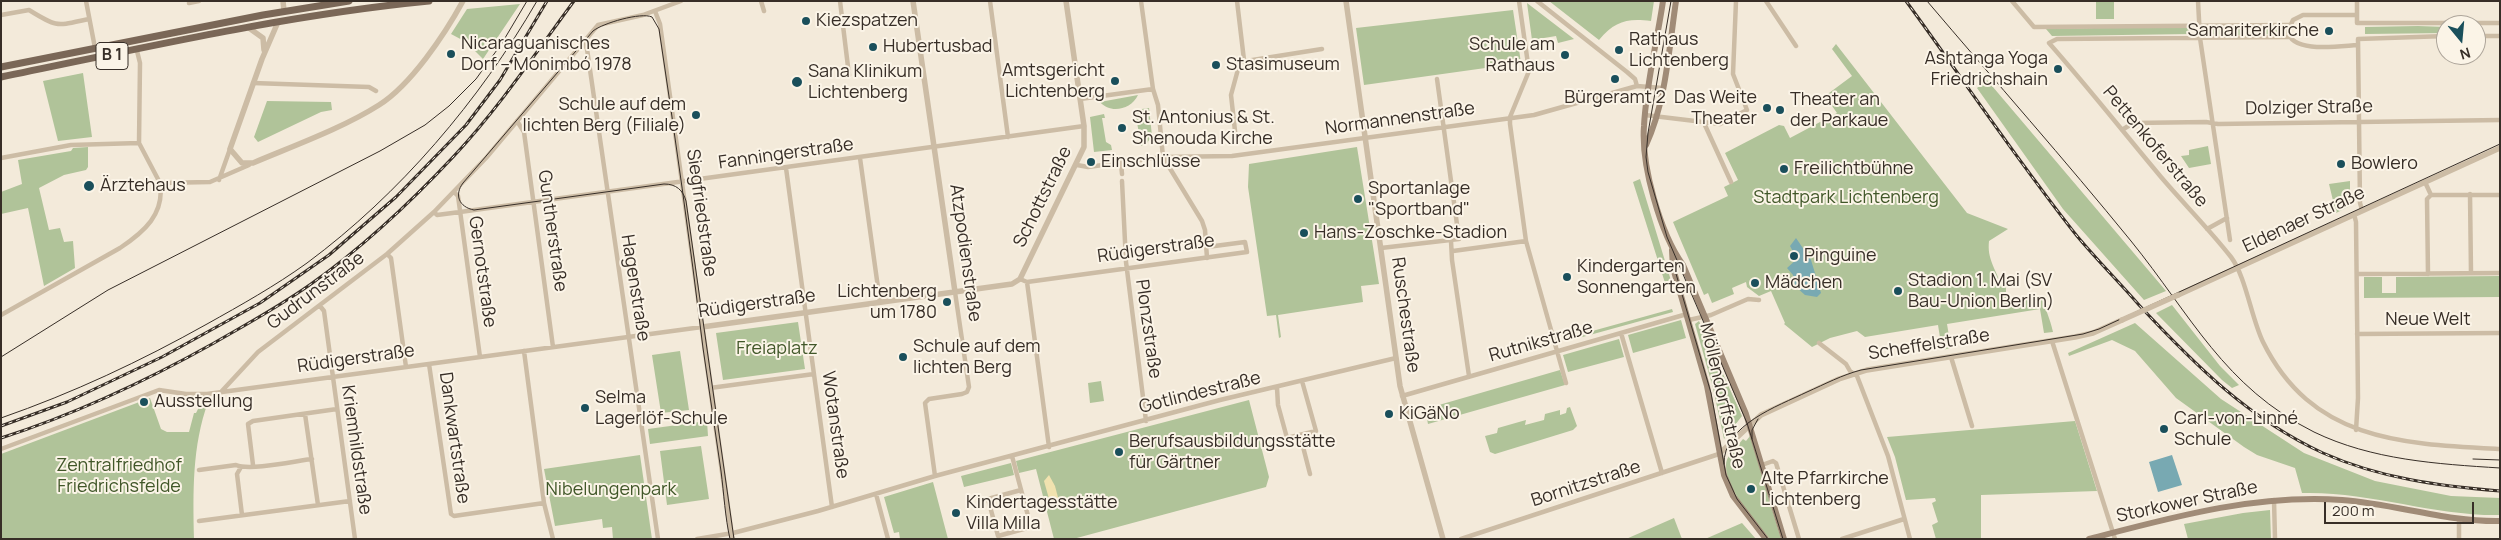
<!DOCTYPE html>
<meta charset="utf-8">
<style>
body{margin:0}
#map{position:relative;width:2501px;height:540px;overflow:hidden;background:#f3eada;font-family:Manrope,sans-serif}
canvas{display:block}
.frame{position:absolute;inset:0;border:2px solid #372e27;pointer-events:none}
.north{position:absolute;left:2436px;top:15px;width:50px;height:50px;box-sizing:border-box;background:#fbf4e7;border:1px solid #ada59a;border-radius:50%;rotate:163deg;font-size:14px;font-weight:700;line-height:20px;text-align:center;color:#372e27}
.north::after{content:'';display:block;margin:auto;width:18px;height:22px;background:#1a4f5b;clip-path:polygon(50% 0,100% 100%,50% 72%,0 100%)}
.scale{position:absolute;left:2324px;top:502px;width:150px;height:22px;box-sizing:border-box;border:2px solid #372e27;border-top:0;padding-left:6px;font-size:15px;line-height:18px;white-space:nowrap;color:#372e27;-webkit-text-stroke:4px #fbf4e7;paint-order:stroke}
</style>
<div id="map">
<canvas width="2501" height="540"></canvas>
<div class="frame"></div>
<div class="north">N</div>
<div class="scale">200 m</div>
</div>
<script>
const c = document.querySelector('canvas').getContext('2d');
c.lineJoin = 'round';
function paint(path, color) {
  c.fillStyle = color;
  c.fill(path, 'evenodd');
}
function stroke(path, color, width, dash) {
  c.strokeStyle = color;
  c.lineWidth = width;
  c.lineCap = dash ? 'butt' : 'round';
  c.setLineDash(dash || []);
  c.stroke(path);
}
function drawText(font, color, halo, rows, align = 'center') {
  c.font = font + ' Manrope,sans-serif';
  c.lineWidth = 4;
  c.setLineDash([]);
  c.textBaseline = 'middle';
  c.strokeStyle = halo;
  c.fillStyle = color;
  for (const [text, x, y, turn = 0] of rows) {
    c.save();
    c.translate(x, y);
    c.rotate((+turn || 0) * Math.PI / 180);
    c.textAlign = isNaN(turn) ? turn : align;
    if (halo) c.strokeText(text, 0, 0);
    c.fillText(text, 0, 0);
    c.restore();
  }
}
const green = new Path2D(`
 M1549,1h105l-3,20c-24,-3 -36,0 -52,19z
 M2096,1h18v18h-18z
 M1527,3l47,36 -16,4 -2,-7 -24,4z
 M520,4l-37,55 -17,-17 -15,-8 16,-25z
 M1513,10l8,53 -157,22 -8,-57z
 M2418,26l28,1v6l-81,1v-7z
 M2144,27l46,1 1,6 -139,2 -6,-7z
 M2248,27l35,1 1,5 -36,3 -42,-2 -2,-6z
 M1836,44l131,169 41,16 -19,12c-2,18 6,26 12,44h5v16l36,-5c3,13 8,22 11,36l-9,1 -4,-24 -93,15 4,24 -9,2 -4,-25 -73,12 -8,-6 -27,7 -18,9 -28,-23 1,-1 -14,-32 -12,5 -12,-9 -1,-5 -14,6 2,6 -22,9 -4,-10 -4,2 -31,-73 55,-26 -4,-9 14,-7 -13,-27 54,-28 5,1 6,12 47,-25 -12,-17 27,-20 -20,-27z
 M83,73l9,64 -34,4 -15,-60z
 M1987,80l179,211 -22,9 -81,-91 -86,-121z
 M1138,95c-7,15 -28,19 -38,7z
 M267,101l64,1 1,8 -11,2 -63,30 -4,-5z
 M1149,108l3,28 -5,7 -6,3 -6,-36z
 M1104,114l1,4h-3l4,24 5,3 1,5 -18,2 -4,-35z
 M2208,146l3,18 -22,4 -8,-12 8,-1v-5z
 M88,147v20l-2,3 -22,5 -25,13 10,42 11,-2 4,14 9,-1 2,27 -31,18 -16,-78 -27,6v-22l21,-8 -4,-24 53,-9 2,-3z
 M1357,147l22,137 -18,2 2,16 -85,13 3,22 -2,1 -3,-23 -9,1 -19,-129 1,-23z
 M1640,179l32,105 -6,2 -33,-104z
 M2350,181v25l-14,7 -7,-29z
 M2500,276v21l-136,1v-21h18v16h14v-16z
 M2172,305l48,61 19,19 -7,3 -10,-8 -66,-67z
 M1672,309l1,3 -105,29 -1,-3z
 M1681,320l5,18 -53,15 -5,-18z
 M1699,321l43,95 -18,23 -11,-51 -18,-64z
 M798,322l7,47 -82,11 -7,-47z
 M2135,323l86,76 83,54 71,28 76,15 49,2v17c-67,1 -131,-24 -198,-22l-7,-25 -38,-13 -13,-8 -68,-49 -41,-47 -23,-11 -43,16 -1,-3z
 M1619,339l5,18 -56,15 -5,-17z
 M680,351l9,59 -28,3 -9,-58z
 M1560,370l5,15 -137,39 -3,-15z
 M1101,381l3,20 -14,2 -2,-20z
 M150,398l11,31 6,3h22l5,-19h2l5,-10 7,-1c-16,45 -15,89 -14,137h-193v-85z
 M1249,400l20,77 -3,10 -193,52h-19l-18,-70 -17,4 -3,-12z
 M1570,407l7,19 -4,4 -78,24 -5,-2 -5,-16 12,-3 1,-5 28,-8 -1,5 19,-5 1,-6 15,-4v5l6,-2 1,-5z
 M707,421l1,15 -58,8 -2,-15z
 M2075,421l22,70 -116,4v44h-45l-4,-14 6,-3 -6,-19 4,-2 -1,-3 -29,2 -11,-43 -8,-20z
 M1750,436l31,103h-11c-15,-18 -45,-50 -44,-74 0,-7 5,-12 11,-19v6l3,-1 -2,-6 5,-6 3,2z
 M701,446l8,53 -42,6 -7,-54z
 M640,455l12,84h-39l-1,-12 -9,1 -1,-9 -47,7 -11,-57z
 M1011,463l3,12 -50,12 -3,-11z
 M933,482l15,57h-48l-1,-7 -5,1 -10,-36z
 M2270,510l1,29h-83l-4,-15 59,-11z
 M1674,518l8,21h-56z
 M1742,523l14,16h-51z`);
const sand = new Path2D(`
 M1049,475l6,11 5,19 -9,1 -7,-25z`);
const water = new Path2D(`
 M1796,238l15,22 10,33 -4,4 -12,-2 -10,-9 -2,-11 -6,-7 10,-9 -7,-13z
 M2172,455l10,30 -24,7 -9,-30z`);
const minor = new Path2D(`
 M86,1l9,47
 M761,1l3,10
 M840,1l9,74
 M990,1l18,136
 M1141,1l12,88 5,16 5,52 39,64 3,9 2,28
 M1237,1l7,59
 M1519,1l10,70 -19,46v7l16,117 40,142
 M1537,1l90,71 8,7 2,7
 M1766,1l30,45
 M2012,1l22,26 255,-2
 M2198,1l2,37 30,202
 M2357,1v22h143
 M189,3l10,-2
 M1,15l28,-5c29,18 27,16 60,9
 M2357,15h-54l-10,5 -5,11c3,23 52,15 69,14
 M2476,36h24
 M2289,37l-232,2 -8,4c39,44 75,90 112,134 23,27 49,53 70,80 15,20 20,60 32,85 49,99 139,102 237,107
 M583,42l4,7 71,490
 M253,83l116,4 7,4
 M1080,99l73,-10
 M1645,115l75,9 27,-14 -14,-36 3,-73
 M517,121l7,11 29,215
 M1704,123l27,59
 M2122,130l11,-7 73,-1 12,2 282,-4
 M1236,140l-5,-45 9,-33 82,-13
 M1,158l70,-13 68,-2
 M860,158l20,144
 M1121,163l1,11
 M1077,165l11,2 75,-10 69,-1 302,-41 103,-29 25,2
 M786,168l46,339
 M219,180l11,-31
 M1122,181l4,81 20,159
 M2425,182l6,13
 M160,183l50,-1 39,-17
 M454,192l4,4 22,161
 M2470,194l1,79
 M2431,195h69
 M2362,210l-2,-7 -2,-164 88,-3
 M434,212l3,3 23,-3 624,-86
 M2354,214l2,8 2,176 -2,32
 M2207,229l20,-11
 M1451,241l1,19 17,116
 M1381,248l78,-9 -22,-160
 M1453,251l73,-10
 M387,254l4,4 15,109
 M2357,274l143,-1
 M2428,274l-1,-75 4,-4
 M1020,279l7,3 220,-30 -2,-10 -38,5
 M1027,282l22,165
 M320,306l4,5 31,228
 M1,315l119,-67c24,-16 45,-34 40,-65l-21,-40 1,-80 -3,-12
 M1689,320l22,-5 37,-16 11,1
 M1621,333l41,140
 M2357,334l143,-1
 M2052,341l63,198
 M1819,343l27,21 4,7 7,5 31,80 22,83
 M524,351l20,152 9,36
 M1951,357l21,69
 M429,364l22,150 3,2 90,-13
 M710,388l104,-14
 M1277,388l1,17 9,33 29,-7 -14,-50
 M221,392l37,-40 129,-98 47,-42 52,-54 112,-133 45,-10 38,-14
 M1402,396l285,-82
 M305,414l13,91
 M1300,435l10,39
 M1,449l158,-59 27,4h21l495,-67 -42,-303 -5,-13
 M1012,456l19,71 -33,9 -10,-37 33,-9
 M253,465l-5,-41 5,-3 84,-12
 M1762,465l11,-4 3,2 23,76
 M241,467l-4,7 5,41
 M199,470l37,-5c14,6 59,-4 76,-6
 M935,476l-10,-73 4,-4 33,-5 5,-2 2,-5 -14,-95
 M876,494l12,45
 M2274,500l1,39
 M199,521l151,-20
 M697,539l36,-6 85,-22 117,-35 285,-76 176,-42
 M1461,539l258,-85
 M1842,539l62,-20
 M2459,539v-19`);
const tertiary = new Path2D(`
 M283,1l1,10
 M913,1l42,291
 M1346,1l54,385 43,153
 M278,22l-16,37 -32,90 12,14h11c40,-17 90,-35 126,-58 32,-20 66,-71 84,-104
 M249,28l14,10 1,12
 M2178,295l322,-147
 M1719,454l42,-39 78,-36 28,-9 208,-33 18,-4 29,-13
 M732,539l-30,-212 310,-43 8,-5 64,-132v-21l-18,-125`);
const secondary = new Path2D(`
 M1663,1c-6,41 -17,84 -19,125 -3,39 16,107 39,139l63,149 38,125
 M1646,145c20,-43 23,-97 30,-144
 M1672,250l1,18 34,118 17,89 9,21 33,43
 M2089,539c84,-22 166,-45 253,-39 54,4 104,22 158,21`);
const primary = new Path2D(`
 M1,67l262,-52 86,-14
 M1,77c142,-29 284,-62 428,-76`);
const tram = new Path2D(`
 M1671,1l-23,132 -2,24 2,15 19,65 80,186 36,116
 M1927,1c68,80 138,159 204,240 60,74 93,146 183,191 58,28 123,32 186,36
 M1674,267l37,126 15,82 11,24 31,40
 M1,357l107,-67 272,-139 45,-26 24,-19 27,-27 26,-36 25,-42
 M1,418c72,-25 140,-57 206,-94 34,-19 68,-38 100,-61 93,-69 172,-162 230,-262
 M1752,439v-9l6,-11
 M2473,459l27,1
 M1724,464c-1,-39 54,-58 83,-72 18,-8 35,-17 54,-22l222,-36 16,-5 401,-185
 M730,539c-5,-22 -6,-45 -9,-68 -6,-41 -12,-82 -18,-123 -13,-107 -28,-213 -44,-319l-7,-12c-11,-5 -49,6 -59,14l-130,152c-9,12 -4,24 11,27l190,-26c12,0 19,6 22,17l48,338`);
const rail = new Path2D(`
 M1906,1c57,78 111,159 171,235 20,24 42,46 62,69 55,59 110,114 184,148 56,25 116,33 177,38
 M1,426l66,-24 95,-45 98,-54 69,-48 67,-58 70,-72 34,-45 47,-79
 M1,438c75,-24 145,-57 213,-95 33,-19 66,-37 97,-59 52,-37 99,-81 143,-128 44,-47 81,-102 120,-155`);
const tertiaryBridge = new Path2D(`
 M2122,320l56,-25`);
const markers = [
 [806,21,5,"#1a4f5b"],
 [2329,31,5,"#1a4f5b"],
 [873,47,5,"#1a4f5b"],
 [1619,50,5,"#1a4f5b"],
 [451,54,5,"#1a4f5b"],
 [1565,55,5,"#1a4f5b"],
 [1216,65,5,"#1a4f5b"],
 [2058,69,5,"#1a4f5b"],
 [1615,79,5,"#1a4f5b"],
 [1115,81,5,"#1a4f5b"],
 [797,82,6,"#1a4f5b"],
 [1767,108,5,"#1a4f5b"],
 [1780,110,5,"#1a4f5b"],
 [696,115,5,"#1a4f5b"],
 [1122,128,5,"#1a4f5b"],
 [1091,162,5,"#1a4f5b"],
 [2341,164,5,"#1a4f5b"],
 [1784,169,5,"#1a4f5b"],
 [89,186,6,"#1a4f5b"],
 [1358,199,5,"#1a4f5b"],
 [1304,233,5,"#1a4f5b"],
 [1794,256,5,"#1a4f5b"],
 [1567,277,5,"#1a4f5b"],
 [1755,283,5,"#1a4f5b"],
 [1898,291,5,"#1a4f5b"],
 [947,302,5,"#1a4f5b"],
 [903,357,5,"#1a4f5b"],
 [144,402,5,"#1a4f5b"],
 [585,408,5,"#1a4f5b"],
 [1389,414,5,"#1a4f5b"],
 [2164,429,5,"#1a4f5b"],
 [1119,452,5,"#1a4f5b"],
 [1751,489,5,"#1a4f5b"],
 [956,513,5,"#1a4f5b"]
];
const shields = [
 [112,56,32]
];
const shieldNames = [
 ["B 1",112,56]
];
const poiNames = [
 ["Kiezspatzen",816,21],
 ["Samariterkirche",2319,31,"right"],
 ["Rathaus",1629,40],
 ["Lichtenberg",1629,61],
 ["Nicaraguanisches",461,44],
 ["Dorf – Monimbó 1978",461,65],
 ["Schule am",1555,45,"right"],
 ["Rathaus",1555,66,"right"],
 ["Hubertusbad",883,47],
 ["Ashtanga Yoga",2048,59,"right"],
 ["Friedrichshain",2048,80,"right"],
 ["Stasimuseum",1226,65],
 ["Amtsgericht",1105,71,"right"],
 ["Lichtenberg",1105,92,"right"],
 ["Sana Klinikum",808,72],
 ["Lichtenberg",808,93],
 ["Bürgeramt 2",1615,98,"center"],
 ["Das Weite",1757,98,"right"],
 ["Theater",1757,119,"right"],
 ["Theater an",1790,100],
 ["der Parkaue",1790,121],
 ["Schule auf dem",686,105,"right"],
 ["lichten Berg (Filiale)",686,126,"right"],
 ["St. Antonius & St.",1132,118],
 ["Shenouda Kirche",1132,139],
 ["Einschlüsse",1101,162],
 ["Bowlero",2351,164],
 ["Freilichtbühne",1794,169],
 ["Ärztehaus",100,186],
 ["Sportanlage",1368,189],
 ["\"Sportband\"",1368,210],
 ["Hans-Zoschke-Stadion",1314,233],
 ["Pinguine",1804,256],
 ["Kindergarten",1577,267],
 ["Sonnengarten",1577,288],
 ["Stadion 1. Mai (SV",1908,281],
 ["Bau-Union Berlin)",1908,302],
 ["Mädchen",1765,283],
 ["Lichtenberg",937,292,"right"],
 ["um 1780",937,313,"right"],
 ["Schule auf dem",913,347],
 ["lichten Berg",913,368],
 ["Selma",595,398],
 ["Lagerlöf-Schule",595,419],
 ["Ausstellung",154,402],
 ["KiGäNo",1399,414],
 ["Carl-von-Linné",2174,419],
 ["Schule",2174,440],
 ["Berufsausbildungsstätte",1129,442],
 ["für Gärtner",1129,463],
 ["Alte Pfarrkirche",1761,479],
 ["Lichtenberg",1761,500],
 ["Kindertagesstätte",966,503],
 ["Villa Milla",966,524]
];
const streetNames = [
 ["Dolziger Straße",2309,108,-1],
 ["Normannenstraße",1400,119,-8],
 ["Pettenkoferstraße",2155,147,50],
 ["Fanningerstraße",786,154,-8],
 ["Schottstraße",1043,197,-64],
 ["Siegfriedstraße",701,213,82],
 ["Eldenaer Straße",2304,220,-25],
 ["Guntherstraße",552,231,82],
 ["Rüdigerstraße",1156,249,-8],
 ["Atzpodienstraße",965,253,82],
 ["Gernotstraße",482,272,82],
 ["Hagenstraße",635,288,81],
 ["Gudrunstraße",316,291,-37],
 ["Rüdigerstraße",757,304,-8],
 ["Ruschestraße",1405,315,82],
 ["Neue Welt",2428,320],
 ["Plonzstraße",1148,329,82],
 ["Rutnikstraße",1541,342,-16],
 ["Scheffelstraße",1929,345,-9],
 ["Rüdigerstraße",356,359,-8],
 ["Gotlindestraße",1200,393,-14],
 ["Möllendorffstraße",1722,396,77],
 ["Wotanstraße",835,425,82],
 ["Dankwartstraße",454,438,82],
 ["Kriemhildstraße",356,450,82],
 ["Bornitzstraße",1586,484,-18],
 ["Storkower Straße",2187,502,-12]
];
const parkNames = [
 ["Stadtpark Lichtenberg",1846,198],
 ["Freiaplatz",777,349],
 ["Zentralfriedhof",119,466],
 ["Friedrichsfelde",119,487],
 ["Nibelungenpark",611,490]
];
paint(green, '#b0c399');
paint(sand, '#f1e2af');
paint(water, '#78a9b2');
stroke(minor, '#ccbca5', 4.5);
stroke(tertiary, '#ccbca5', 5.5);
stroke(secondary, '#a08b77', 6);
stroke(primary, '#7a6757', 7);
stroke(tram, '#372e27', 1);
stroke(rail, '#372e27', 3);
stroke(rail, '#fbf4e7', 1, [4]);
stroke(tertiaryBridge, '#ccbca5', 5.5);
for (const [x, y, r, color] of markers) {
  const dot = new Path2D();
  dot.arc(x, y, r, 0, 2 * Math.PI);
  c.fillStyle = color;
  c.fill(dot);
  stroke(dot, '#fbf4e7', 2);
}
for (const [x, y, w] of shields) {
  const box = new Path2D();
  box.roundRect(x - w / 2, y - 13.5, w, 27, 4);
  c.fillStyle = '#fbf4e7';
  c.fill(box);
  stroke(box, '#372e27', 1);
}
drawText('bold 16px', '#372e27', null, shieldNames);
drawText('18px', '#372e27', '#fbf4e7', poiNames, 'left');
drawText('18px', '#372e27', '#fbf4e7', streetNames);
drawText('18px', '#415729', '#fbf4e7', parkNames);
</script>
